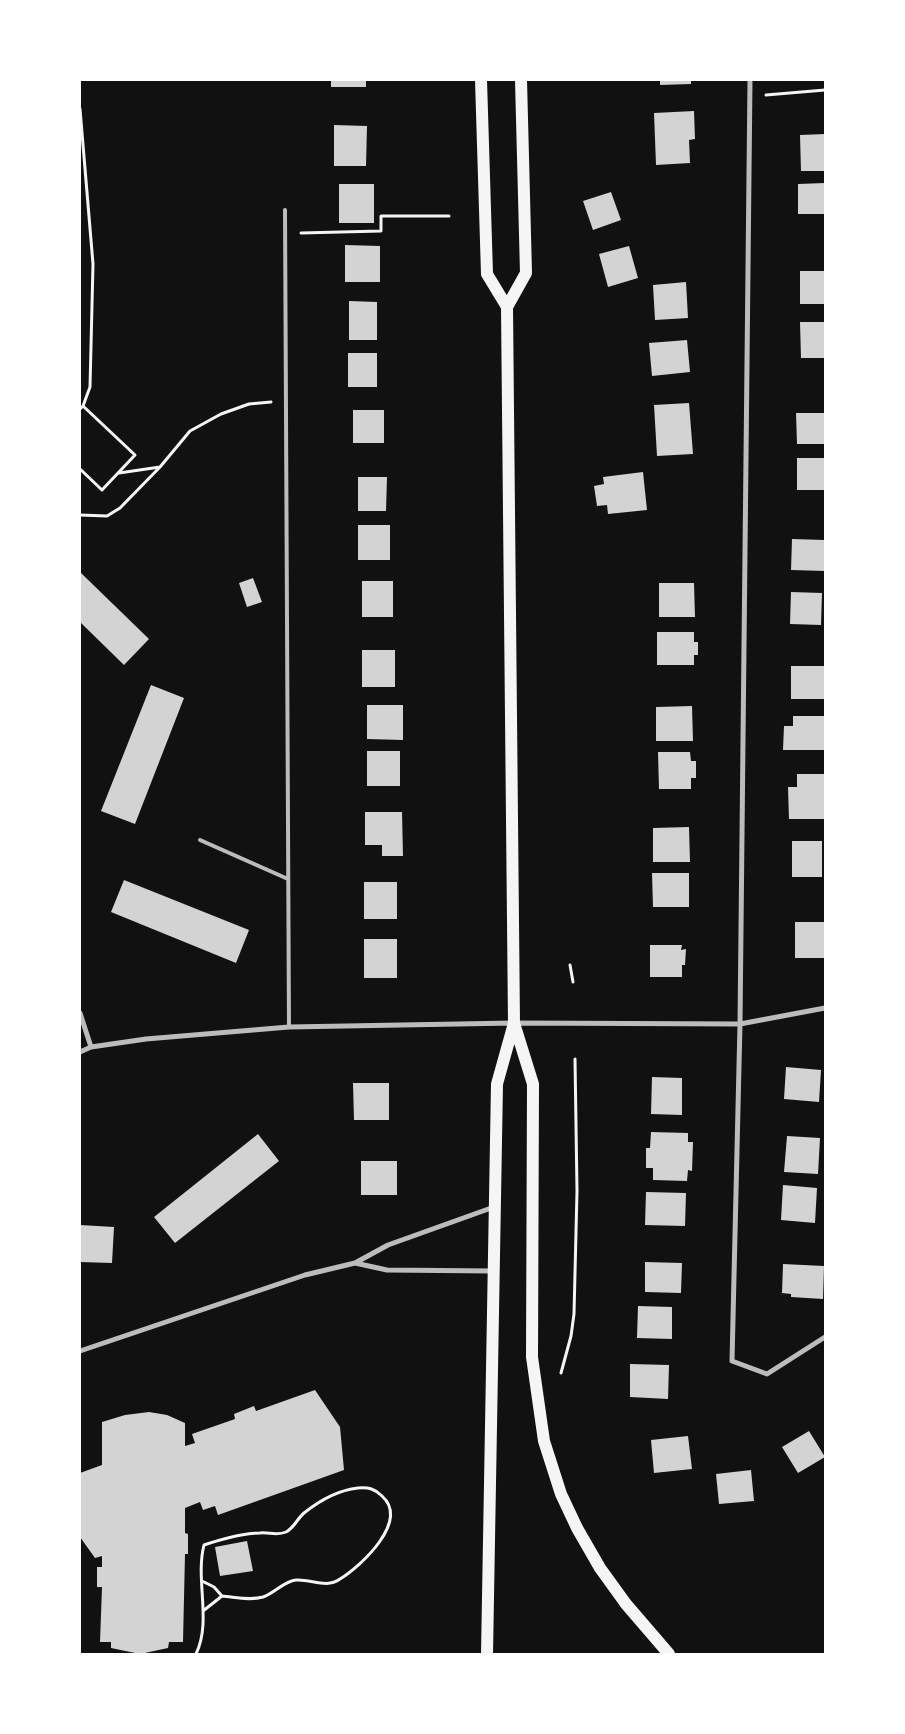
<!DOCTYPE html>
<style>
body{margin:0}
#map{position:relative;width:905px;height:1734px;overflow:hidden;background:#111;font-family:"Roboto Condensed",sans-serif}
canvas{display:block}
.frame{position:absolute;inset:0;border:81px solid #fff;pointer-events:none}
</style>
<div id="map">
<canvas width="905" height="1734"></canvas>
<div class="frame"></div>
</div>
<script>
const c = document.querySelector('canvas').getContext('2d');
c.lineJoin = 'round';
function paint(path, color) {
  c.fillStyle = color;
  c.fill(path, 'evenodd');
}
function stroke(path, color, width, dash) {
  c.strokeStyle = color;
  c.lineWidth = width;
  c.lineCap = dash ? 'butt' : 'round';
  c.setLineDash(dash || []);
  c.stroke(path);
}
const building = new Path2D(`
 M331,80h35v7h-35z
 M660,80h31v4l-31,1z
 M694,111l1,28 -6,1 1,23 -34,2 -2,-52z
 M334,125l33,1 -1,40h-32z
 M825,134v37h-24l-1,-36z
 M825,183v31h-27v-30z
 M339,184h35v39h-35z
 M611,192l10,28 -28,10 -10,-29z
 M345,245l35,1v36h-35z
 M629,246l9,32 -30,9 -9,-33z
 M800,271h25v33h-25z
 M686,282l2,36 -33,2 -2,-35z
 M349,301l28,1v38h-28z
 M800,322h25v36h-24z
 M687,340l3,32 -38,4 -3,-33z
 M348,353h29v34h-29z
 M689,403l4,51 -36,2 -3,-51z
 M353,410h31v33h-31z
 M796,413h29v31h-28z
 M797,458h28v32h-28z
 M643,472l4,38 -39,4 -1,-9 -10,1 -3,-20 10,-2 -1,-7z
 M358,477h29l-1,34h-28z
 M358,525h32v35h-32z
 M792,539l33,1v31l-34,-1z
 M80,572l69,67 -25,26 -44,-43z
 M253,578l9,24 -15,5 -8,-24z
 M362,581h31v36h-31z
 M659,583h35l1,34h-36z
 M791,592l31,1 -1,32 -31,-1z
 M657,632h37v10h4v13h-4v10h-37z
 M362,650h33v37h-33z
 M791,666h34v33h-34z
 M151,685l33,13 -49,126 -34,-13z
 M367,705h36v35l-36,-1z
 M692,706l1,35h-37v-34z
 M793,716h32v34h-42l1,-24h9z
 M367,751h33v35h-33z
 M658,752h32l1,9h5v17h-5v11h-32z
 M797,774h27v45h-35l-1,-32h9z
 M365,812h37l1,44h-21v-11h-17z
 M689,827l1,35h-37v-34z
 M792,841h30v36h-30z
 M652,873h37v34h-36z
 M124,880l125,50 -13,33 -125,-51z
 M364,882h33v37h-33z
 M795,922h30v36h-30z
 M364,939h33v39h-33z
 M650,945h32l-1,5 5,-1 -1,16h-3v12h-32z
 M786,1067l35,3 -2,32 -35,-3z
 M652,1077l30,1v37l-31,-1z
 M353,1083h36v37h-35z
 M651,1132l37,1v9h5l-1,29 -4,-1 -1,11 -34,-1v-12h-7v-20h4z
 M258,1134l21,27 -104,82 -21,-26z
 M787,1136l33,2 -2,36 -34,-2z
 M361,1161h36v34h-36z
 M783,1185l34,3 -2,35 -34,-3z
 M646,1192l40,1 -1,33 -40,-1z
 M80,1225l34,2 -2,36 -32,-1z
 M645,1262l37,1 -1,30 -36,-1z
 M783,1264l41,2 -1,33 -32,-2v-3l-9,-1z
 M638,1306l34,1v32l-35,-1z
 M630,1364l39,1 -1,34 -38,-2z
 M315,1390l25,37 4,43 -126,45 -3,-9 -12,4 -3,-8 -15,6v25l3,1v20h-3l-2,88h-14l-1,6 -28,6 -29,-6v-6h-11l2,-55h-5v-20h5v-11l-7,2 -15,-21v-64l22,-8v-43l23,-7 24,-3 18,3 18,8v23l10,-3 -3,-9 43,-15 -1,-5 20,-8 2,5z
 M809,1431l16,26 -27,16 -16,-26z
 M688,1436l4,33 -38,4 -3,-33z
 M751,1470l3,31 -35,3 -3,-30z
 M247,1541l6,30 -33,5 -5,-29z`);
const path = new Path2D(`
 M766,95l59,-5
 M80,109l13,155 -3,123 -7,19
 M301,233l80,-2v-15h68
 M80,409l3,-3 52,49 -33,35 -22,-21
 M119,473l41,-6
 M80,515l27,1 13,-8 40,-41 30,-36 31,-17 28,-10 22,-2
 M570,965l3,17
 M561,1373l10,-37 3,-22 3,-123 -2,-132
 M203,1611l19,-15
 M196,1654c16,-33 -1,-74 8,-109 18,-6 38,-12 56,-12 9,-1 17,3 26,-1 8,-4 11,-13 18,-19 15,-12 35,-23 54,-25 11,-1 17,1 24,8 28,25 -21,70 -42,83 -14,10 -28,0 -44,1 -12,1 -21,13 -33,17 -13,4 -28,0 -41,-1l-8,-9 -12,-6`);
const service = new Path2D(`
 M285,210l4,817
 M200,840l88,39`);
const minor = new Path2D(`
 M750,80l-10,944 -8,337 35,13 58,-37
 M80,1013l11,34
 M80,1052l11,-5 55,-8 143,-12 225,-4 226,1 85,-16
 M355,1263l32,7 106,1
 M80,1351l225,-76 50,-12 33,-18 106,-38`);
const primary = new Path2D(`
 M481,80l6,194 20,33
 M514,1023l19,61 -1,273 12,84 17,53 16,34 23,40 26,36 43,50
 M487,1654l10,-570 17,-61 -7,-716 19,-34 -5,-193`);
paint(building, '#d3d3d3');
stroke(path, '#f5f5f5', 3);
stroke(service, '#bcbcbc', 4);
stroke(minor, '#bcbcbc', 5);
stroke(primary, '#f5f5f5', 12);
</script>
